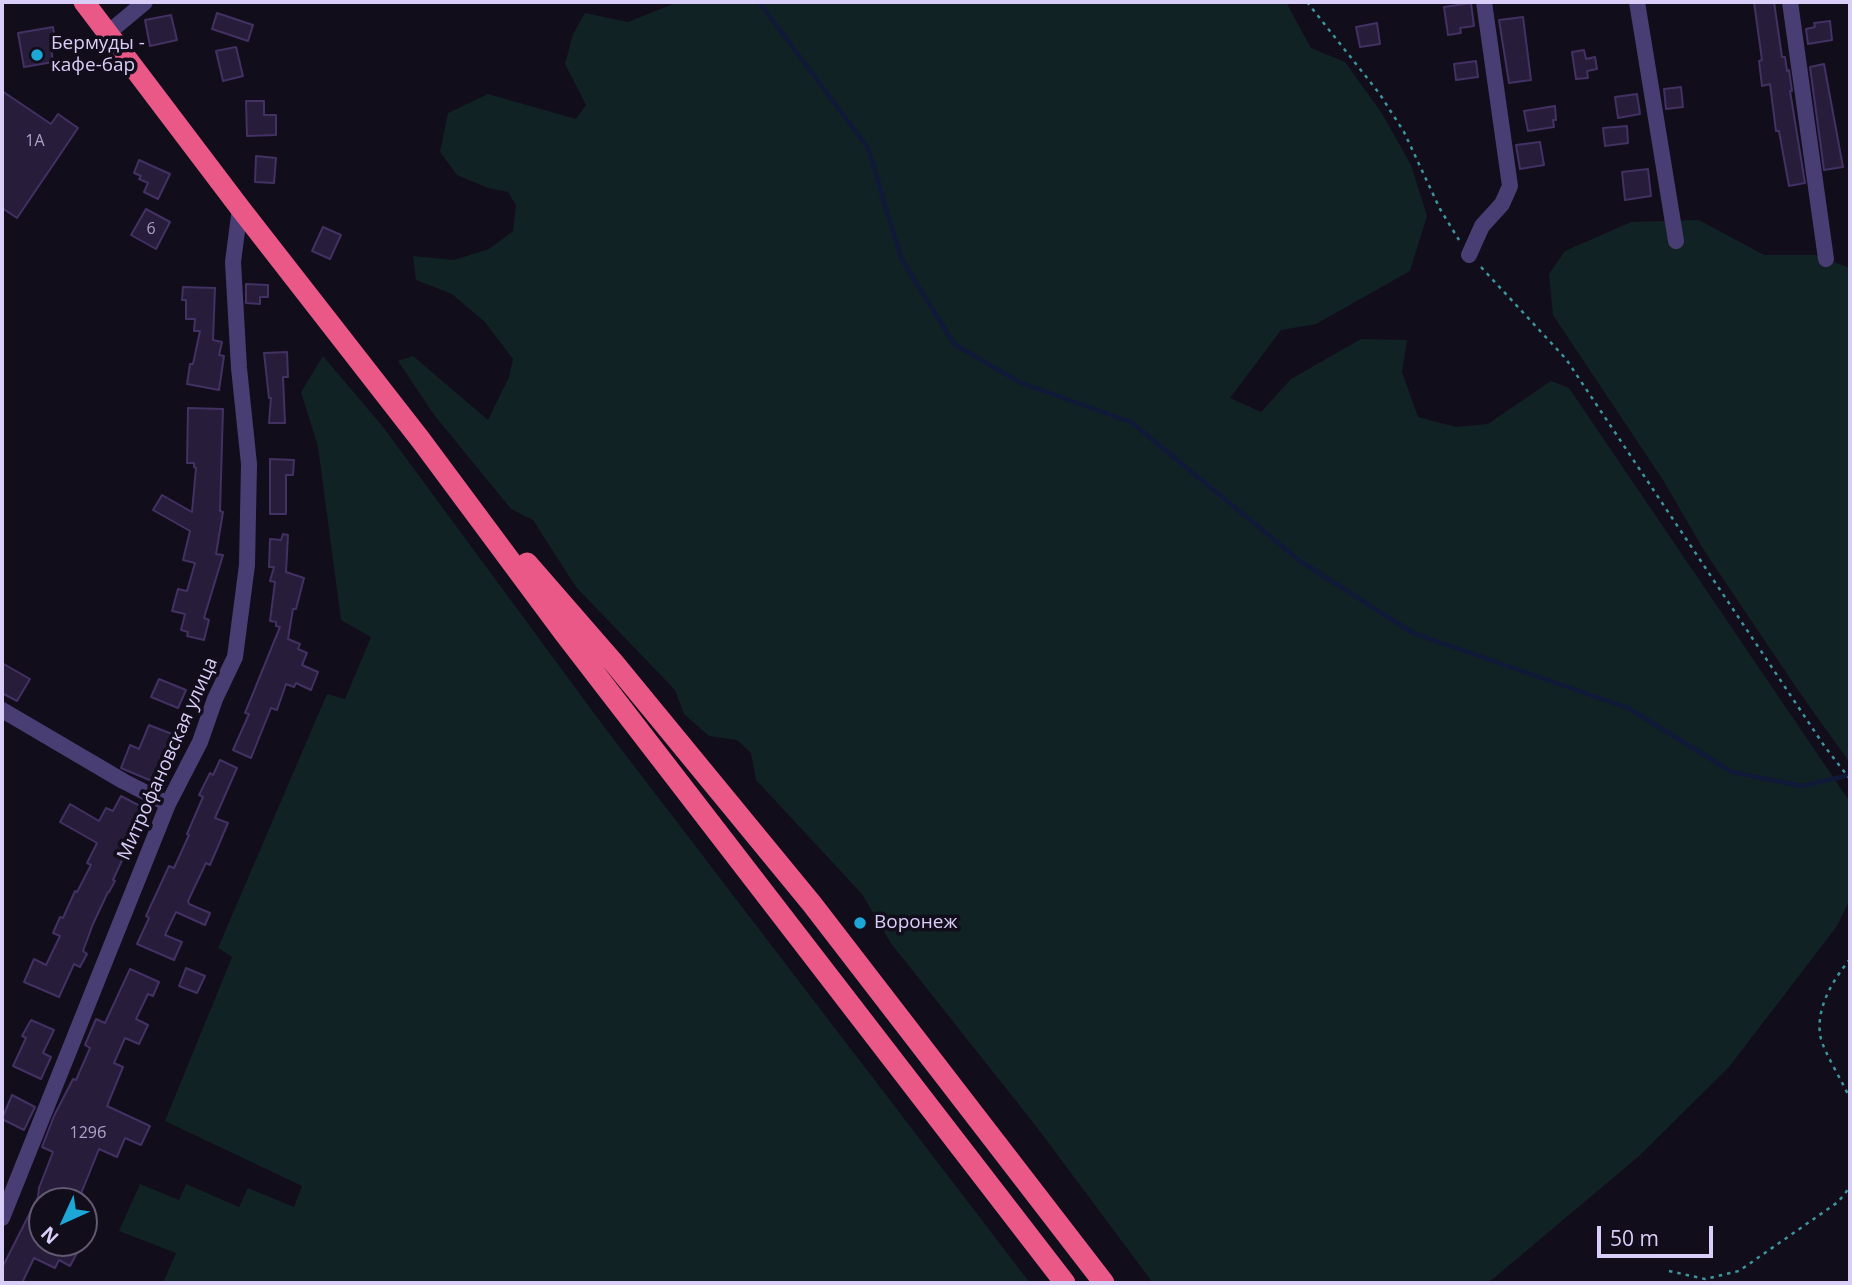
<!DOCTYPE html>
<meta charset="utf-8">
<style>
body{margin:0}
#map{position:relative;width:1852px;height:1285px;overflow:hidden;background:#120d1b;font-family:"Open Sans",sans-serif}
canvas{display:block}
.frame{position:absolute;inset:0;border:4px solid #d9cef8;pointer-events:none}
.north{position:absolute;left:28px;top:1187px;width:70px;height:70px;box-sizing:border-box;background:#120d1b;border:2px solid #625a73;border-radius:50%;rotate:225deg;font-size:19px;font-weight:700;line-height:28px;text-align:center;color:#d9cef8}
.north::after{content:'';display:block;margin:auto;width:24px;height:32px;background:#1ca7d6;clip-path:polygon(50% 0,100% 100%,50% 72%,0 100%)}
.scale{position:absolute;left:1597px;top:1226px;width:116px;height:32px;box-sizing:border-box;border:4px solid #d9cef8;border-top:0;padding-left:9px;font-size:21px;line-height:24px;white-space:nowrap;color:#d9cef8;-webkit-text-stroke:5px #120d1b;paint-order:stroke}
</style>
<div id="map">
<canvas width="1852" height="1285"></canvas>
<div class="frame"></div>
<div class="north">N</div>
<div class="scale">50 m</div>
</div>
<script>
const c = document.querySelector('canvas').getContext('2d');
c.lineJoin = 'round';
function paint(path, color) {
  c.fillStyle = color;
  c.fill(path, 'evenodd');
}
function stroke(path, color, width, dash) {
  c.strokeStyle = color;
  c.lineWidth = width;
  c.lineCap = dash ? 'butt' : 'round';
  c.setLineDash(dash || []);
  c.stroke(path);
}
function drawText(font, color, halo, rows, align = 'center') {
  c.font = font + ' "Open Sans",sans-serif';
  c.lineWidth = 7;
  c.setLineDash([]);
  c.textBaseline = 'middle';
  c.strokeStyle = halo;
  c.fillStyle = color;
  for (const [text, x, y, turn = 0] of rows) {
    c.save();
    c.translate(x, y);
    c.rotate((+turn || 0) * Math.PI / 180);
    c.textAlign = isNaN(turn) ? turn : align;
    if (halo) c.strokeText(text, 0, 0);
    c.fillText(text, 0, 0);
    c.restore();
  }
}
const green = new Path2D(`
 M678,2h608l25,46 34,14 36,50 30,53 16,51 -17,55 -94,53 -35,6 -51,68 31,14 30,-33 70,-40 46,1 -5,32 16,45 38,10 32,-3 63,-43 18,7 281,414v97l-13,27 -108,141 -91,90 -150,126h-335l-114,-153 -149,-188 -28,-48 -106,-114 -5,-27 -14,-13 -28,-4 -25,-22 -9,-24 -99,-103 -43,-67 -22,-11 -76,-93 -37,-55 15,-5 75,64 21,-43 4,-18 -28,-37 -33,-28 -36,-14 -3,-24 41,4 35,-11 24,-18 3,-26 -8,-13 -20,-4 -31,-13 -17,-23 8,-39 40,-19 88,25 10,-14 -21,-41 8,-30 12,-21 43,9z
 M1699,220l65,35h51l35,13v495l-50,-70 -95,-141 -42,-72 -110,-165 -4,-41 16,-23 66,-29z
 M323,356l60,71 222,301 425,555h-867l13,-30 -57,-22 21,-47 39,16 7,-16 53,23 9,-19 46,19 8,-21 -137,-65 67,-164 -14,-9 109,-254 18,5 26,-62 -30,-17 -23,-173 -17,-55z`);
const stream = new Path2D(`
 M759,2l109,146 33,110 53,86 67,39 110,39 169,139 113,72 215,75 104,64 70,14 48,-11`);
const building = new Path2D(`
 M1754,2h20l8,55h3l2,14 2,-1 3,21h-2l15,92 -16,3 -10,-55h-3l-6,-47 -8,2 -3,-25 3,-1z
 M1471,3l3,23 -14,2 1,5 -13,2 -4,-28z
 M217,13l36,12 -5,16 -36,-12z
 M171,15l6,25 -27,6 -5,-26z
 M1523,17l8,63 -22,3 -10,-63z
 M1830,21l2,19 -24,4 -2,-15 9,-2 -1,-4z
 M1377,23l3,21 -20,3 -4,-20z
 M53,27l3,19 -5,1 2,15 -29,5 -6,-34z
 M236,47l7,29 -20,5 -7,-30z
 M1584,50l2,9 9,-2 2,12 -10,2 1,7 -12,1 -4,-27z
 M1476,61l2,16 -22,3 -2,-16z
 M1824,64l19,103 -19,3 -14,-103z
 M1681,87l2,20 -17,2 -2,-20z
 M2,91l49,33 7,-10 20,14 -61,90 -15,-10z
 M1637,94l3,20 -22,4 -3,-21z
 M246,101h18v14h12v20l-29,1z
 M1555,106l1,14h-3l1,7 -26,4 -4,-20z
 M1627,126l1,17 -23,3 -2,-18z
 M1540,142l4,23 -24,4 -4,-24z
 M256,156l20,2 -2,25 -19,-1z
 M139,160l31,14 -12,25 -14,-7 4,-9 -9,-4 2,-3 -7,-3z
 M1648,169l3,27 -26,4 -3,-28z
 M146,209l24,13 -14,27 -25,-14z
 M323,227l18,8 -11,24 -18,-8z
 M246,284l22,1v12h-8v7l-14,-1z
 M183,287l32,1 -2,52 9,2 -3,13 5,1 -5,34 -32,-6 3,-20h3l7,-33h-6l1,-12h-9v-19h-4z
 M287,352l1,25h-5l2,46h-16l2,-25h-2l-5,-45z
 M188,408l35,1 -3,102 3,1 -7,42 7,1 -19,63 5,2 -5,20 -17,-4 1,-4 -7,-2 4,-16 -13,-3 6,-22 9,2 8,-28 -12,-3 7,-29 -37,-21 9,-15 30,17 4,-44 -2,-1v-4h-7z
 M270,459l24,1 -1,15h-7v39h-16z
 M283,534l5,1 -2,37 18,6 -8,31h-3l-5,30 12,5 -2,5 9,4 -5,12 16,7 -7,18 -15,-7 -2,4 -8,-3 -9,26 -6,-2 -20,50 -18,-8 16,-36 -4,-1 35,-86 -4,-1v-4l-6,-1 5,-39 -5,-1 4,-14h-5l1,-28 11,1z
 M2,663l28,16 -13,22 -15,-8z
 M159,679l27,11 -8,18 -27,-11z
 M149,725l23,9 -18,48 -33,-14 9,-23 9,4z
 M220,760l17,8 -22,50 13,5 -18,42 -4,-2 -18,38 1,3 21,9 -5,12 -29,-13 -11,23 17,7 -8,18 -37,-16 12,-26 -3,-2 23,-50 5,2 15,-33 -2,-1 16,-37 -4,-2 11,-22 3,2z
 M121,796l21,11 -19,37 5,3 -15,33 2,1 -6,11h-1l-15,32 -10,27 4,3 -7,13 -6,-3 -15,33 -35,-15 10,-23 12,6 14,-29 -7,-3 7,-16 3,1 12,-27 2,1 14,-27 -4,-2 10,-20 -37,-21 10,-18 29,17 7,-13 7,3z
 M186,968l19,8 -8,17 -18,-7z
 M130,969l29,13 -6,14 -5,-2 -12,25 12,6 -9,19 -14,-6 -11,25 9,4 -16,39 43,20 -9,19 -16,-7 -8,19 -18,-8 -21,52h-36v42h35l-3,6 4,2 -8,15 -11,-6 -4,8 -21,-10 -12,25h-20v-15l36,-71 1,-9 14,-36 -11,-5 12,-31 19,-37 3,1 14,-32 -5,-3 11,-26 9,4z
 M31,1020l23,10 -11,23 8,4 -10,22 -28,-13 13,-28 -4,-2z
 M12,1095l23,12 -11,23 -22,-11z`);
const path = new Path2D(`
 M1307,2l72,91 25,39 36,77 19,31
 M1481,267l85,92 259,388 25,32
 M1850,959c-17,21 -36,51 -29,80 4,15 22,43 29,60
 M1669,1271l36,8 34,-8 99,-69 12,-15`);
const minor = new Path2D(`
 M1637,2l39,239
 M1790,2l36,257
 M108,33l37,-31
 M1469,255l13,-29 20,-22 8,-18 -26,-184
 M2,710l121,71 45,23
 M2,1218l166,-414 32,-62 15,-43 20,-42 12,-92 2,-101 -10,-96 -6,-106 7,-54`);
const highway = new Path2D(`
 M84,2l156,206 180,231 144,194 501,650
 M527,563l87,100 198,241 292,379`);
const markers = [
 [37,55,7,"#1ca7d6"],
 [860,923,7,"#1ca7d6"]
];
const numberNames = [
 ["1А",35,141],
 ["6",151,229],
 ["129б",88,1133]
];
const poiNames = [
 ["Бермуды -",51,44],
 ["кафе-бар",51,66],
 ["Воронеж",874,923]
];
const streetNames = [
 ["Митрофановская улица",168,759,-66]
];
paint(green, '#112224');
stroke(stream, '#101937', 4.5);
paint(building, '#271c39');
stroke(building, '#423162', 2);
stroke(path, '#3c959f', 2.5, [3.5, 5]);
stroke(minor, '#493e74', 16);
stroke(highway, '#e95887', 21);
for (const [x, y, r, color] of markers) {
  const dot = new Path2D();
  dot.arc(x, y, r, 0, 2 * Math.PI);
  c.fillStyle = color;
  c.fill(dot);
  stroke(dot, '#120d1b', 2.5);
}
drawText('16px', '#aca2c8', null, numberNames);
drawText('19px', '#d9cef8', '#120d1b', poiNames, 'left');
drawText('19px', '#d9cef8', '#120d1b', streetNames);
</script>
